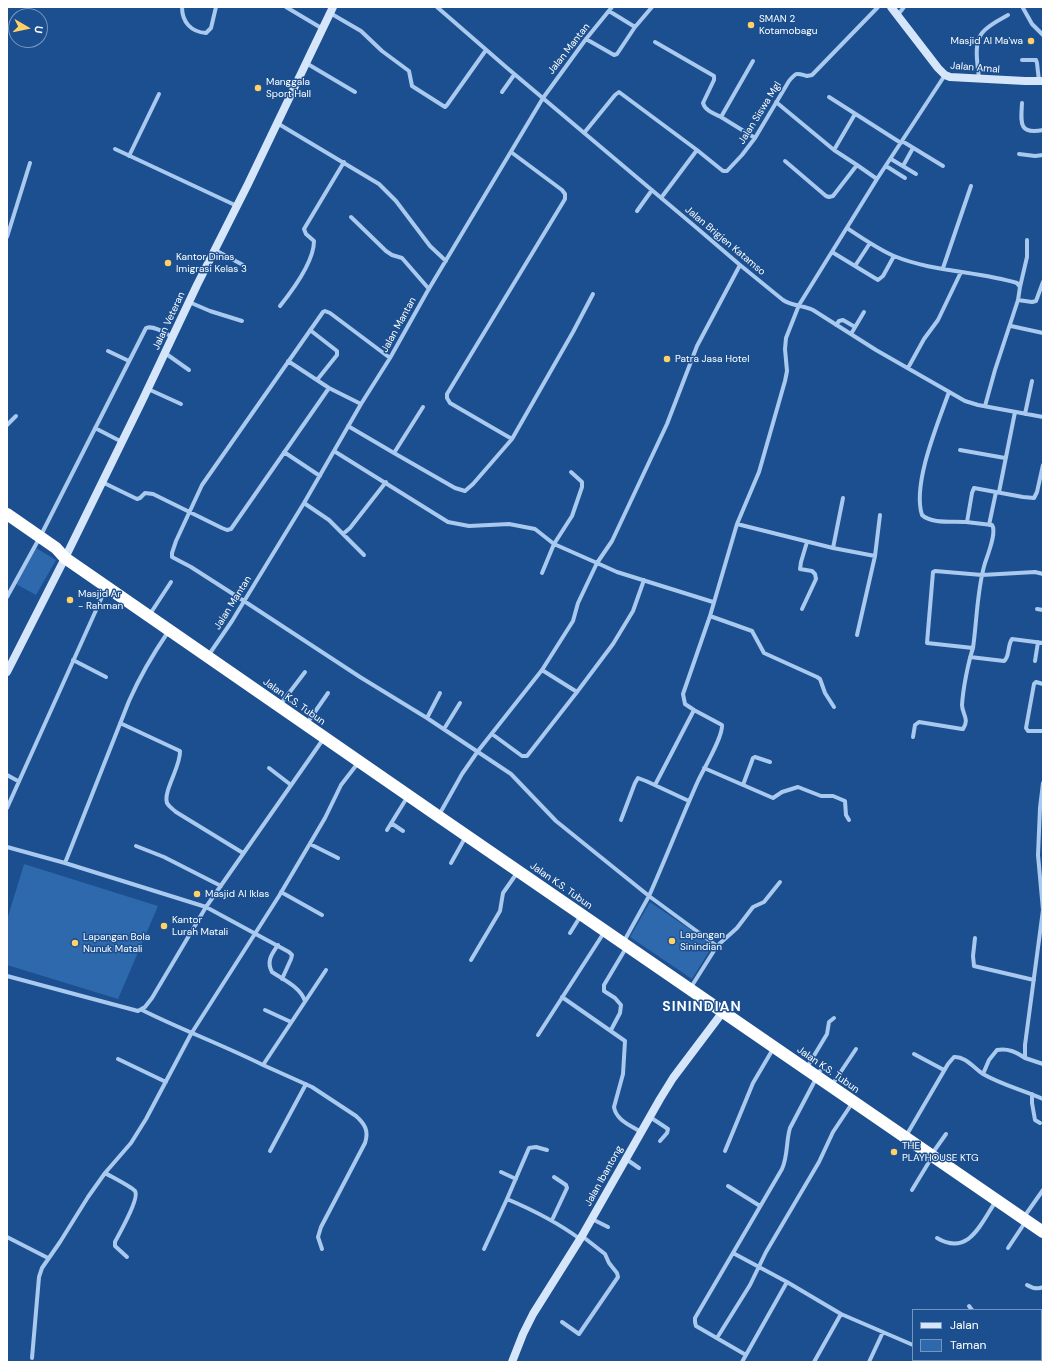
<!DOCTYPE html>
<style>
body{margin:0}
#map{position:relative;width:1050px;height:1369px;overflow:hidden;background:#1b4f8f;font-family:"DM Sans",sans-serif}
canvas{display:block}
.frame{position:absolute;inset:0;border:8px solid #fff;pointer-events:none}
.legend{position:absolute;left:912px;top:1309px;width:130px;height:52px;box-sizing:border-box;background:#1b4f8f;border:1px solid #7695bc;margin:0;padding:5px 7px;list-style:none;font-size:12px;color:#fff}
.legend li{display:flex;align-items:center;gap:8px;height:20px}
.legend b{width:20px;border:1px solid #7695bc}
.north{position:absolute;left:8px;top:8px;width:40px;height:40px;box-sizing:border-box;background:#1b4f8f;border:1px solid #7695bc;border-radius:50%;rotate:99deg;font-size:11px;font-weight:700;line-height:16px;text-align:center;color:#fff}
.north::after{content:'';display:block;margin:auto;width:14px;height:18px;background:#ffd166;clip-path:polygon(50% 0,100% 100%,50% 72%,0 100%)}
</style>
<div id="map">
<canvas width="1050" height="1369"></canvas>
<div class="frame"></div>
<ul class="legend">
<li><b style="height:5px;background:#d6e6fa"></b>Jalan</li>
<li><b style="height:11px;background:#2e69ad"></b>Taman</li>
</ul>
<div class="north">U</div>
</div>
<script>
const c = document.querySelector('canvas').getContext('2d');
c.lineJoin = 'round';
function paint(path, color) {
  c.fillStyle = color;
  c.fill(path, 'evenodd');
}
function stroke(path, color, width, dash) {
  c.strokeStyle = color;
  c.lineWidth = width;
  c.lineCap = dash ? 'butt' : 'round';
  c.setLineDash(dash || []);
  c.stroke(path);
}
function drawText(font, color, halo, rows, align = 'center') {
  c.font = font + ' "DM Sans",sans-serif';
  c.lineWidth = 3;
  c.setLineDash([]);
  c.textBaseline = 'middle';
  c.strokeStyle = halo;
  c.fillStyle = color;
  for (const [text, x, y, turn = 0] of rows) {
    c.save();
    c.translate(x, y);
    c.rotate((+turn || 0) * Math.PI / 180);
    c.textAlign = isNaN(turn) ? turn : align;
    if (halo) c.strokeText(text, 0, 0);
    c.fillText(text, 0, 0);
    c.restore();
  }
}
const green = new Path2D(`
 M36,548l20,12 -20,35 -20,-11z
 M24,864l134,42 -40,93 -111,-34v-45z
 M650,902l63,43 -21,34 -62,-42z`);
const street = new Path2D(`
 M182,7c0,15 9,25 24,26l5,-5 5,-21
 M286,7l37,22
 M437,7l69,60 192,162 42,36 43,35c9,6 20,5 30,10l63,40 89,51 13,4 65,12
 M1023,8l9,16 11,11
 M609,11l26,16 17,-20
 M330,13l31,18 21,20 27,20 3,15 33,21 2,-2 39,-55
 M897,16l7,-9
 M586,39l28,16 3,-1 18,-27
 M655,42l59,34v4l-11,23c2,8 12,11 18,14
 M1022,60h14l1,3 2,18
 M753,61l-32,56 34,21
 M306,63l49,29
 M979,79c-1,-14 -6,-34 3,-46 6,-8 17,-13 26,-18
 M502,92l12,-17
 M829,97l72,46
 M776,102l58,48 23,15
 M1022,103c-1,19 -4,32 21,27
 M277,123l102,61 17,17 34,45 16,15
 M584,133l31,-38 4,-3 78,58
 M902,141l41,25
 M115,149l122,57
 M834,150l21,-36
 M511,152l51,38 3,4v5l-118,195v4l3,5 62,36 61,-107 20,-38
 M1019,154l16,2 8,-1
 M129,156l30,-62
 M891,159l25,15
 M785,161l41,35 3,1 4,-1 24,-31 20,14
 M886,166l19,12
 M903,166l10,-18
 M661,198l36,-48 26,21h4l15,-16 13,-17 34,-57c8,-9 7,-8 18,-5l5,-1 66,-68
 M637,211l15,-21
 M351,217l35,34 6,4 10,3 27,31
 M847,228c15,10 31,21 47,28 39,16 83,15 123,27l3,4 -2,13 -23,70 -10,36
 M7,237l23,-74
 M215,250l28,15
 M832,252l46,28 5,-4 11,-20
 M855,266l15,-23
 M943,268l28,-82
 M1020,287l7,-30v-17
 M1018,300l14,2 4,-1 7,-19
 M189,302l21,9 32,10
 M280,306c12,-15 34,-44 34,-65l-8,-7 -2,-5 40,-67
 M836,325l3,-4 4,-1 12,7
 M1011,326l32,7
 M310,330l27,21v4l-20,25
 M851,334l13,-22
 M108,351l21,10
 M165,353l24,17
 M390,358l-60,-45 -5,-2 -2,1 -121,173 -26,56 -4,12v4l19,10 53,34 116,76 67,41 84,56 45,47 93,75c17,-38 32,-77 49,-115 6,-13 25,-44 24,-56l-28,-15 -9,-6 -2,-10 27,-78 27,-92 22,-52 26,-91 2,-10 -2,-22 1,-11 13,-33 78,-126 68,-104
 M908,368l16,-29 14,-19 23,-48
 M329,388l32,16
 M148,389l33,15
 M1025,414l7,-33
 M7,425l9,-9
 M348,426l46,27 29,-46
 M95,428l27,14
 M960,450l45,8
 M334,451l114,71 21,4 40,-2 26,5 19,15 43,19 20,9 96,30
 M284,452l36,24
 M394,453l61,35 10,3 8,-7 39,-45
 M102,482l35,17 3,-1 5,-5 8,1 69,34 5,2 4,-1 98,-141 -41,-27
 M999,492l16,-80
 M304,503l25,17 14,14 7,-6 36,-46
 M967,522l5,-29 2,-5 49,9 11,1 3,-6 6,-27
 M737,524l96,24 42,8
 M989,525l7,-33
 M343,534l21,21
 M833,548l10,-50
 M542,573l12,-29 18,-28 10,-29v-5l-11,-10
 M7,597l33,-60 106,-209c8,-3 19,5 26,9
 M802,609l14,-30 -1,-5 -3,-3 -12,-2 1,-7 6,-20
 M1037,609l6,1
 M152,611l19,-29
 M710,616l42,15 12,22 53,24 3,2 5,14 9,14
 M857,635l18,-79 5,-41
 M973,648l-46,-5 6,-71 2,-1 47,4 53,-3 8,2
 M208,656l24,-35 72,-118 57,-99 29,-46 37,-66 116,-194 43,-59 26,-32
 M970,657l34,4c6,-4 3,-15 8,-22l31,4
 M73,660l33,17
 M1035,661l3,-19
 M542,670l35,22
 M1043,684l-7,-2 -2,2 -8,44 2,3h15
 M283,701l22,-29
 M427,718l13,-25
 M310,719l18,-26
 M120,723l60,28c1,15 -17,40 -13,52 2,4 6,6 9,9l67,41
 M444,729l16,-26
 M492,734l30,22h5l50,-64 36,-48 20,-33 11,-31
 M913,737l2,-12 4,-3 43,7h1c7,-10 -1,-15 -1,-24 1,-16 6,-42 11,-57 4,-28 4,-59 12,-85 3,-9 12,-31 7,-38 -8,-1 -17,-2 -26,-3 -12,-1 -35,2 -44,-7 -10,-31 16,-92 27,-123
 M269,768l22,17
 M704,768l69,30 9,-6 16,-5 23,9h12l12,5 1,14 3,5
 M7,775l11,6
 M655,785l39,-75
 M743,785l10,-27 2,-1 15,5
 M7,808l99,-220
 M439,815l23,-41 16,-23 64,-81 31,-49 5,-18 19,-40 15,-22 55,-117 30,-78 43,-81
 M621,820l14,-37 3,-5 8,3 43,20
 M391,823l12,8
 M387,830l21,-34
 M310,844l28,14
 M136,846l28,11 57,29
 M7,847l58,16 141,44 83,45 3,3 -1,4 -9,20
 M65,863l64,-162c11,-25 24,-47 39,-69
 M451,863l14,-25
 M281,892l41,23
 M570,933l10,-16
 M975,938l-2,18 1,10 60,14
 M623,943l26,-47 68,50 -24,38
 M278,945c-6,9 -12,16 -6,27 12,8 28,15 33,29
 M717,946l20,-18 16,-21 11,-5 16,-20
 M471,960l29,-49 3,-18 14,-20
 M7,976l131,35 7,-4 7,-9 54,-91 118,-169
 M562,997l63,44 -2,33 -9,33c2,13 16,18 27,25
 M142,1010c40,20 81,35 121,55l63,-95
 M265,1010l26,12
 M611,1030l9,-17 1,-8 -6,-7 -11,-7v-6l22,-37
 M538,1035l67,-104
 M914,1054l30,16
 M1025,1058l18,6
 M118,1059l48,23
 M809,1064l18,-30 2,-12 5,-4
 M263,1065l49,22 44,29c9,8 13,15 9,27l-44,84 -3,10 4,12
 M983,1074l6,-14 8,-10c11,-2 19,2 28,8v-13l18,-135 -5,-55 2,-47 3,-25
 M834,1082l22,-33
 M1032,1094v9l3,17 5,3
 M650,1117l18,12 -1,4 -7,8
 M906,1136l42,-72 6,-7c11,-1 20,11 29,17 19,11 40,16 60,25
 M270,1151l36,-67
 M725,1151l28,-68 20,-34
 M934,1151l12,-17
 M626,1159l13,9
 M501,1172l15,7
 M105,1173c7,4 25,13 30,18 5,7 -16,43 -20,51v4l12,11
 M728,1186l32,20
 M912,1190l20,-33
 M507,1199l22,-51 7,-1 11,3
 M1026,1214l17,-24
 M592,1219l16,8
 M552,1220l15,-32 -1,-3 -12,-8
 M7,1237l41,21
 M937,1238c32,19 44,-15 59,-37
 M1008,1248l18,-27
 M484,1249l23,-50c26,11 50,23 73,40
 M733,1253l54,29 54,32 72,31
 M1027,1285c5,3 10,5 16,2
 M969,1306l3,4
 M562,1322l17,12 39,-57 -1,-4 -8,-10 -4,-9 -23,-18
 M717,1338l33,-53 16,-33 53,-90 14,-30 20,-30
 M746,1355l-50,-29 -1,-4v-4l87,-149c6,-13 4,-28 8,-41l30,-57
 M32,1358l7,-81 3,-9 18,-26 28,-45 17,-24 26,-30 15,-24 45,-85 88,-138 46,-78 16,-33 17,-22
 M948,1360l5,2
 M1037,1360l3,2
 M742,1362l45,-80
 M814,1362l27,-48
 M869,1362l14,-30
 M1015,1362l2,-2`);
const secondary = new Path2D(`
 M891,7l47,61 7,7 5,2 75,4h18
 M7,672l58,-114 78,-159 54,-114 51,-101 85,-177
 M512,1362l11,-28 10,-20 49,-78 78,-137 13,-21 52,-69`);
const highway = new Path2D(`
 M7,514l49,34 9,10 373,258 605,416`);
const markers = [
 [751,25,4,"#ffd166"],
 [1031,41,4,"#ffd166"],
 [258,88,4,"#ffd166"],
 [168,263,4,"#ffd166"],
 [667,359,4,"#ffd166"],
 [70,600,4,"#ffd166"],
 [197,894,4,"#ffd166"],
 [164,926,4,"#ffd166"],
 [672,941,4,"#ffd166"],
 [75,943,4,"#ffd166"],
 [894,1152,4,"#ffd166"]
];
const poiNames = [
 ["SMAN 2",759,19],
 ["Kotamobagu",759,31],
 ["Masjid Al Ma'wa",1023,41,"right"],
 ["Manggala",266,82],
 ["Sport Hall",266,94],
 ["Kantor Dinas",176,257],
 ["Imigrasi Kelas 3",176,269],
 ["Patra Jasa Hotel",675,359],
 ["Masjid Ar",78,594],
 ["- Rahman",78,606],
 ["Masjid Al Iklas",205,894],
 ["Kantor",172,920],
 ["Lurah Matali",172,932],
 ["Lapangan",680,935],
 ["Sinindian",680,947],
 ["Lapangan Bola",83,937],
 ["Nunuk Matali",83,949],
 ["THE",902,1146],
 ["PLAYHOUSE KTG",902,1158]
];
const streetNames = [
 ["Jalan Mantan",569,49,-52],
 ["Jalan Amal",975,68,5],
 ["Jalan Siswa Mgl",760,113,-58],
 ["Jalan Brigjen Katamso",725,241,40],
 ["Jalan Veteran",169,321,-65],
 ["Jalan Mantan",399,325,-61],
 ["Jalan Mantan",233,603,-58],
 ["Jalan K.S. Tubun",294,702,35],
 ["Jalan K.S. Tubun",561,886,35],
 ["Jalan K.S. Tubun",828,1070,35],
 ["Jalan Ibantong",604,1176,-61]
];
const districtNames = [
 ["SININDIAN",702,1007]
];
paint(green, '#2e69ad');
stroke(street, '#a9c9ee', 4);
stroke(secondary, '#d6e6fa', 8);
stroke(highway, '#fff', 12);
for (const [x, y, r, color] of markers) {
  const dot = new Path2D();
  dot.arc(x, y, r, 0, 2 * Math.PI);
  c.fillStyle = color;
  c.fill(dot);
  stroke(dot, '#1b4f8f', 1.5);
}
drawText('10px', '#fff', '#1b4f8f', poiNames, 'left');
drawText('10px', '#fff', '#1b4f8f', streetNames);
c.letterSpacing = '1px';
drawText('bold 14px', '#fff', '#1b4f8f', districtNames);
c.letterSpacing = '0px';
</script>
